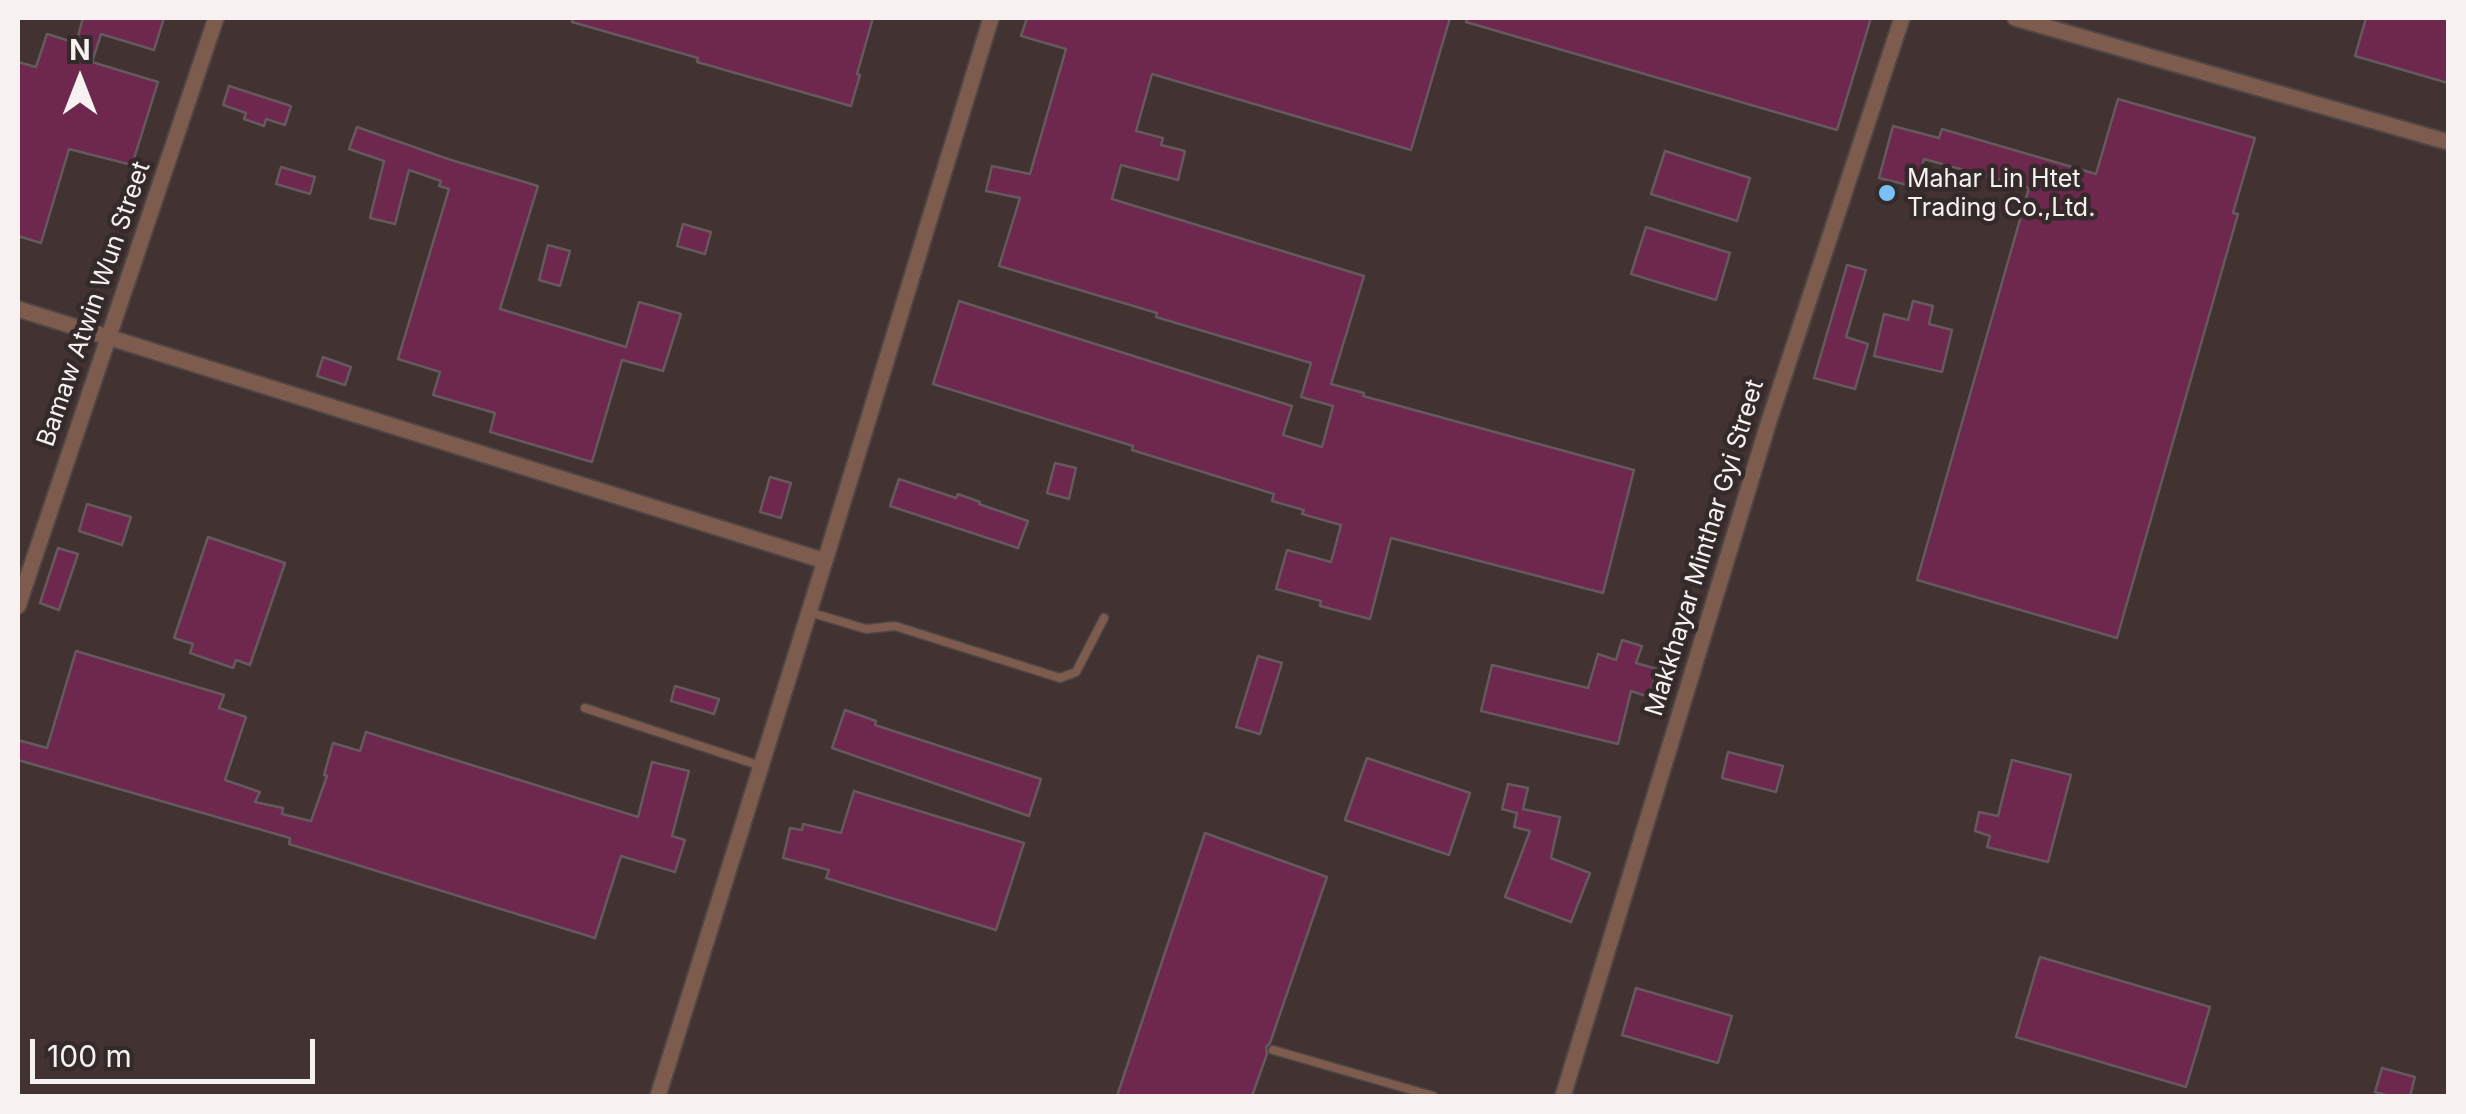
<!DOCTYPE html>
<style>
body{margin:0}
#map{position:relative;width:2466px;height:1114px;overflow:hidden;background:#342a2a;font-family:Inter,sans-serif}
canvas{display:block}
.frame{position:absolute;inset:0;border:20px solid #f8f1f1;pointer-events:none}
.north{position:absolute;left:30px;top:30px;width:100px;height:100px;-webkit-text-stroke:8px #342a2a;paint-order:stroke;rotate:0deg;font-size:28px;font-weight:700;line-height:40px;text-align:center;color:#f8f1f1}
.north::after{content:'';display:block;margin:auto;width:35px;height:45px;background:#f8f1f1;clip-path:polygon(50% 0,100% 100%,50% 72%,0 100%)}
.scale{position:absolute;left:30px;top:1039px;width:285px;height:45px;box-sizing:border-box;border:5px solid #f8f1f1;border-top:0;padding-left:12px;font-size:30px;line-height:35px;white-space:nowrap;color:#f8f1f1;-webkit-text-stroke:8px #342a2a;paint-order:stroke}
</style>
<div id="map">
<canvas width="2466" height="1114"></canvas>
<div class="frame"></div>
<div class="north">N</div>
<div class="scale">100 m</div>
</div>
<script>
const c = document.querySelector('canvas').getContext('2d');
c.lineJoin = 'round';
function paint(path, color) {
  c.fillStyle = color;
  c.fill(path, 'evenodd');
}
function stroke(path, color, width, dash) {
  c.strokeStyle = color;
  c.lineWidth = width;
  c.lineCap = dash ? 'butt' : 'round';
  c.setLineDash(dash || []);
  c.stroke(path);
}
function drawText(font, color, halo, rows, align = 'center') {
  c.font = font + ' Inter,sans-serif';
  c.lineWidth = 9;
  c.setLineDash([]);
  c.textBaseline = 'middle';
  c.strokeStyle = halo;
  c.fillStyle = color;
  for (const [text, x, y, turn = 0] of rows) {
    c.save();
    c.translate(x, y);
    c.rotate((+turn || 0) * Math.PI / 180);
    c.textAlign = isNaN(turn) ? turn : align;
    if (halo) c.strokeText(text, 0, 0);
    c.fillText(text, 0, 0);
    c.restore();
  }
}
const built = new Path2D(`
 M18,18h2430v1078h-2430z`);
const building = new Path2D(`
 M83,18h81l-10,32 -53,-16 -9,28 66,20 -26,83 -63,-16 -28,94 -23,-7v-174l18,5 11,-33 29,9z
 M573,18h300l-16,56 3,1 -9,31 -154,-44 1,-4 -126,-36z
 M1027,18h423l-39,132 -259,-76 -16,57 27,7 -2,7 24,6 -7,29 -57,-15 -9,34 252,77 -33,108 33,9 -1,3 271,74 -31,123 -212,-55 -21,81 -50,-13 1,-5 -45,-12 11,-39 44,12 10,-37 -39,-11 2,-4 -32,-9 2,-7 -142,-44 1,-4 -200,-62 26,-83 333,105 -9,29 39,12 11,-41 -32,-9 10,-34 -155,-46 1,-4 -158,-47 21,-68 -34,-7 6,-25 38,8 36,-125 -45,-13z
 M1467,18h404l-34,112 -371,-108z
 M2366,18h82v65l-93,-27z
 M229,86l62,20 -6,19 -19,-6 -2,7 -20,-7 2,-6 -23,-8z
 M2118,99l137,39 -22,75 5,1 -121,424 -200,-58 112,-392 -105,-29 -8,28 -37,-9 14,-52 46,12 3,-9 154,45z
 M357,127l91,32 90,27 -38,123 126,38 13,-45 42,12 -18,57 -41,-11 -30,102 -102,-30 5,-19 -62,-18 7,-23 -42,-13 51,-170 -10,-3 2,-5 -32,-11 -14,54 -25,-6 14,-57 -35,-12z
 M1665,151l85,27 -13,43 -86,-27z
 M281,167l34,10 -5,17 -34,-10z
 M683,224l28,8 -6,22 -28,-8z
 M1646,227l84,26 -14,47 -85,-26z
 M548,245l22,6 -10,35 -21,-6z
 M1847,265l19,5 -20,67 22,7 -13,45 -41,-11z
 M1913,301l20,5 -4,18 23,6 -10,42 -68,-16 10,-42 24,6z
 M323,357l28,10 -6,18 -28,-9z
 M1055,463l21,5 -7,31 -22,-6z
 M770,477l21,6 -10,35 -21,-6z
 M899,479l57,19 2,-4 22,8 -1,2 49,17 -10,27 -128,-42z
 M87,504l44,13 -9,28 -43,-14z
 M208,537l77,26 -35,102 -14,-5 -3,8 -43,-15 3,-9 -19,-6z
 M58,548l20,6 -19,56 -19,-7z
 M1622,640l20,6 -6,17 21,6 -8,28 -18,-6 -13,53 -137,-33 11,-46 96,23 10,-34 18,6z
 M76,651l148,44 -5,13 27,9 -21,63 35,12 -5,10 28,6 -1,6 29,7 16,-45 -3,-1 9,-32 27,8 6,-19 272,85 14,-55 37,9 -17,65 13,4 -10,32 -54,-16 -26,82 -306,-94 1,-6 -272,-78v-20l29,8z
 M1258,656l24,7 -22,71 -24,-7z
 M675,686l44,13 -5,15 -43,-13z
 M845,710l31,11 -1,4 166,54 -12,37 -197,-68z
 M1728,752l55,14 -7,26 -54,-14z
 M1367,758l103,35 -21,62 -104,-35z
 M2012,760l59,15 -23,87 -61,-15 3,-11 -15,-5 4,-19 19,4z
 M1508,784l20,4 -5,21 37,8 -9,41 39,15 -19,49 -66,-25 25,-66 -16,-4 3,-14 -15,-4z
 M854,791l170,52 -28,87 -170,-52 3,-8 -46,-12 7,-30 12,2 1,-6 38,9z
 M1205,833l122,44 -57,166 -4,4 1,7 -15,42h-135z
 M2040,957l170,50 -24,80 -170,-50z
 M1636,988l96,28 -14,47 -96,-28z
 M2382,1068l33,9 -5,19h-20l-15,-4z`);
const service = new Path2D(`
 M809,612l57,17 29,-3 165,52 16,-6 28,-54
 M585,708l176,58
 M1273,1050l160,46`);
const minor = new Path2D(`
 M2015,18l433,124
 M18,309l807,252
 M18,606l198,-588
 M658,1096l167,-535 166,-543
 M1563,1096l206,-675 133,-403`);
const markers = [
 [1887,193,10,"#79bff8"]
];
const poiNames = [
 ["Mahar Lin Htet",1907,179],
 ["Trading Co.,Ltd.",1907,208]
];
const streetNames = [
 ["Bamaw Atwin Wun Street",94,304,-71],
 ["Makkhayar Minthar Gyi Street",1705,548,-73]
];
paint(built, '#423232');
paint(building, '#6e284e');
stroke(building, '#645a5e', 2.5);
stroke(service, '#4f4646', 11);
stroke(minor, '#4f4646', 19);
stroke(service, '#7d5c4e', 8);
stroke(minor, '#7d5c4e', 15);
for (const [x, y, r, color] of markers) {
  const dot = new Path2D();
  dot.arc(x, y, r, 0, 2 * Math.PI);
  c.fillStyle = color;
  c.fill(dot);
  stroke(dot, '#342a2a', 4);
}
drawText('25px', '#f8f1f1', '#342a2a', poiNames, 'left');
drawText('25px', '#f8f1f1', '#342a2a', streetNames);
</script>
